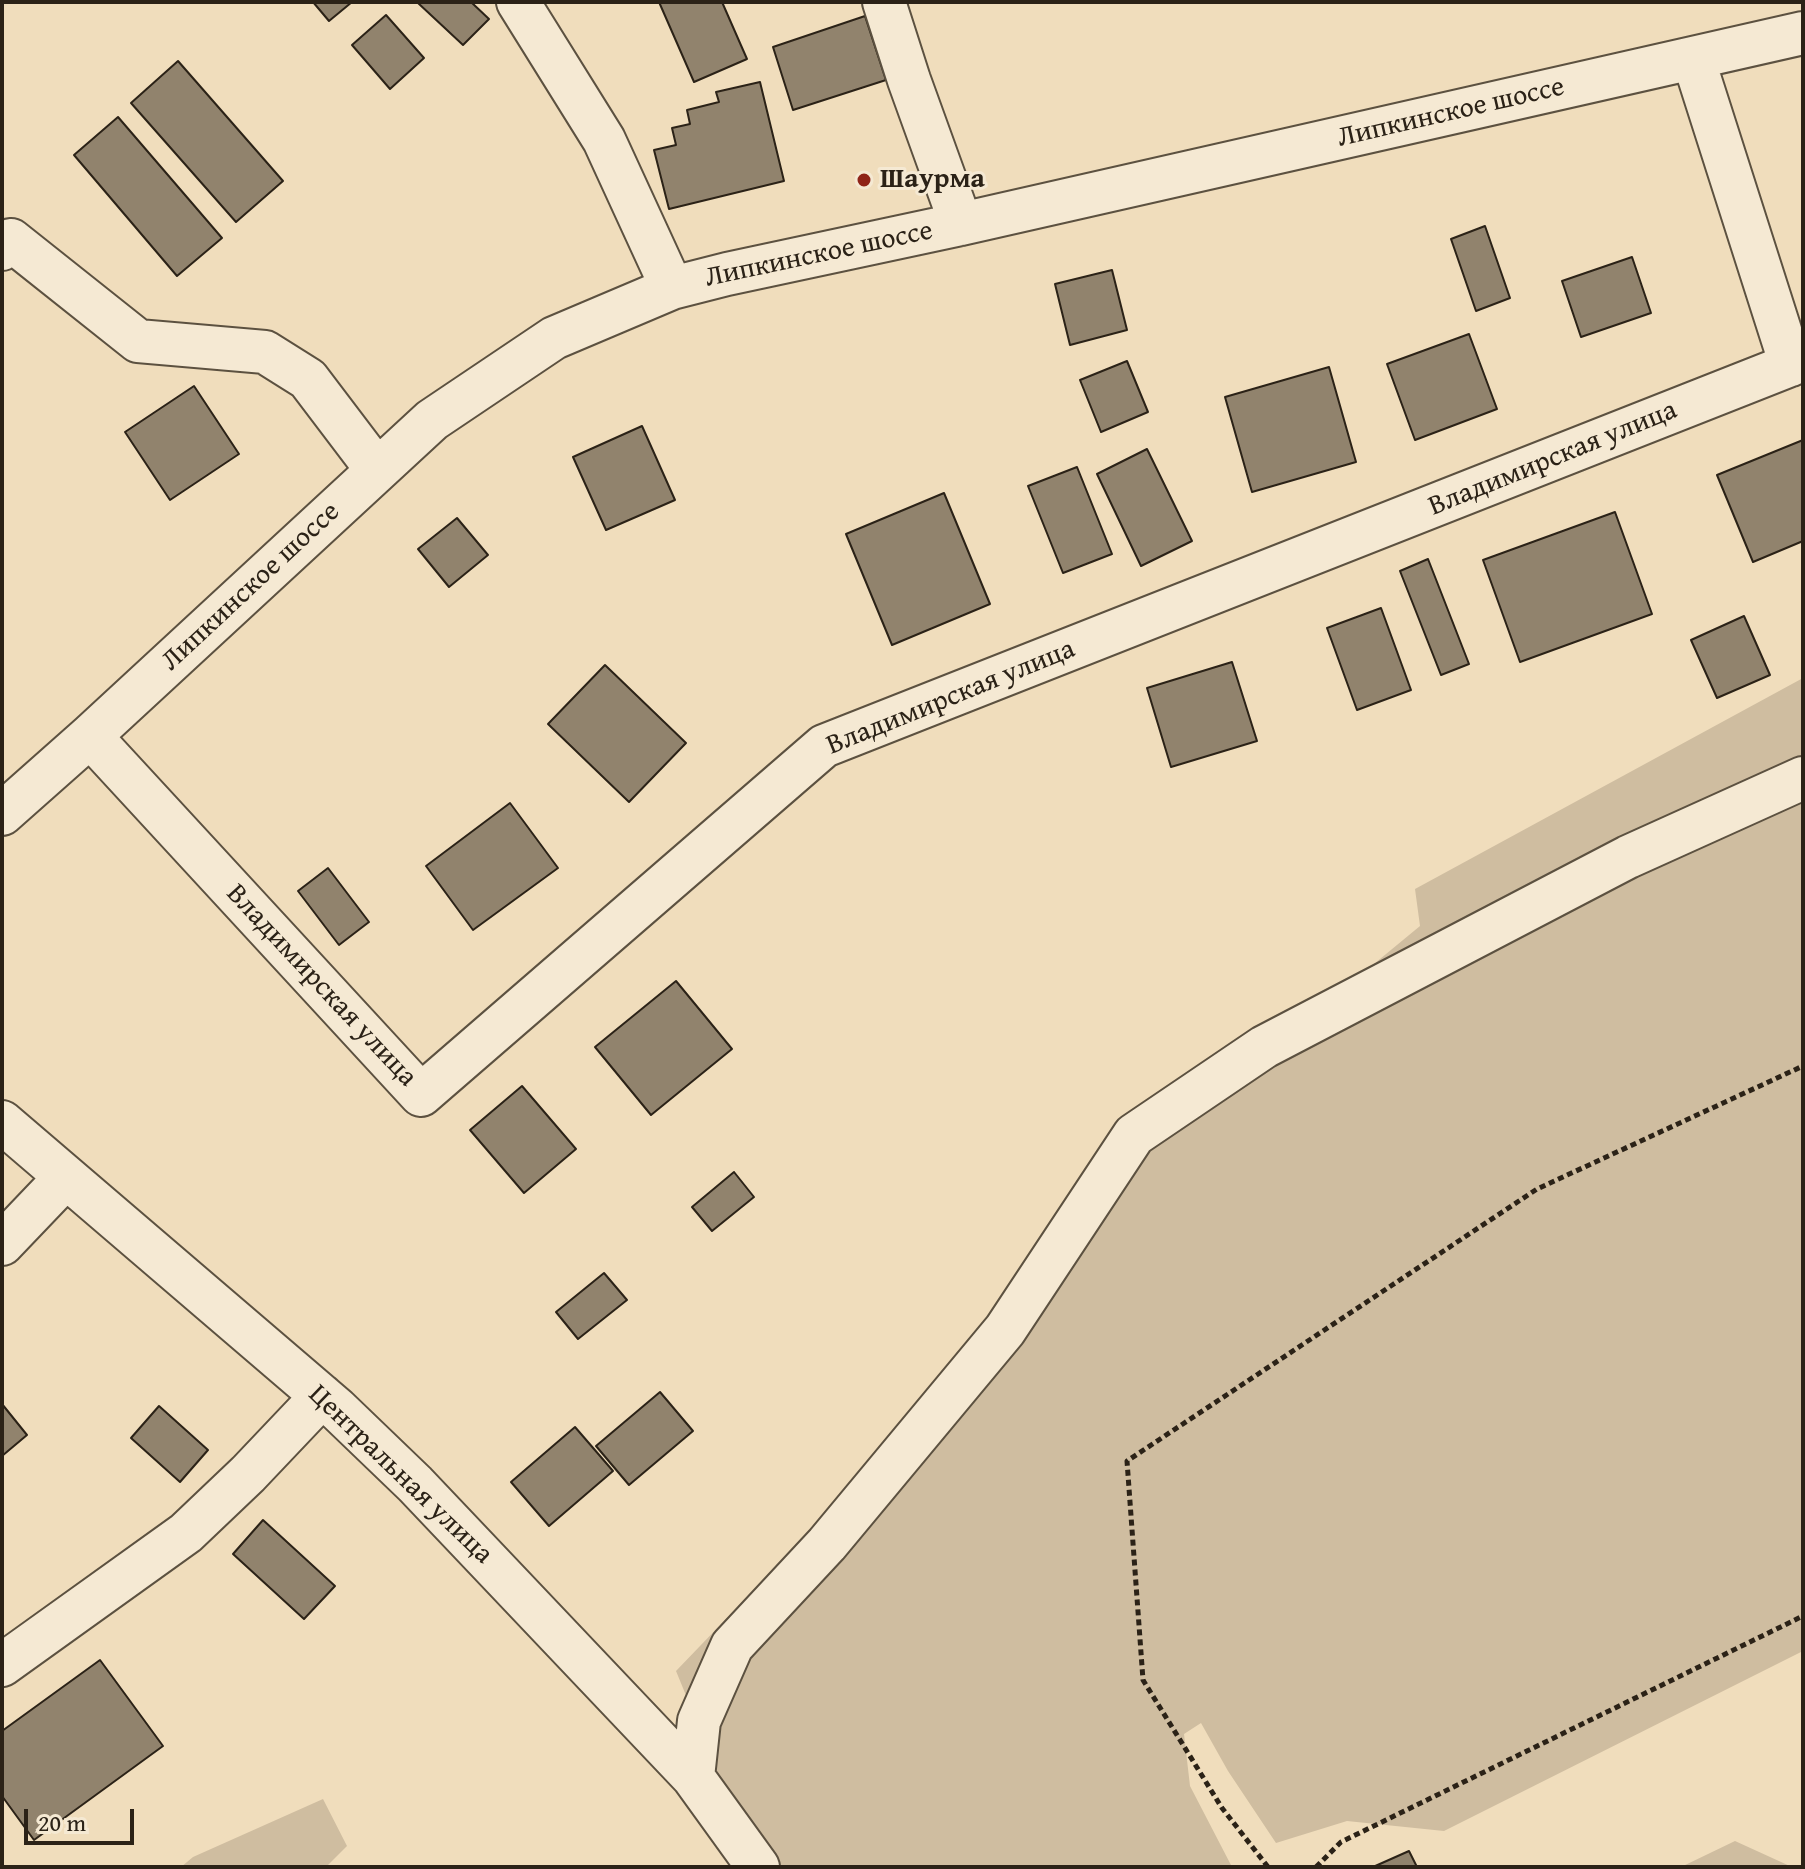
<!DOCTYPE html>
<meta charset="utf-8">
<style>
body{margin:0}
#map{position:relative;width:1805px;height:1869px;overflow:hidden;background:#f0ddbc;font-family:"Gentium Book Plus",serif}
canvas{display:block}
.frame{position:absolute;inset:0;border:4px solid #2b2217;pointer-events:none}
.scale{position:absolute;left:24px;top:1809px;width:110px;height:36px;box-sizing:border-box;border:4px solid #2b2217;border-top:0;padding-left:10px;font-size:24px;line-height:28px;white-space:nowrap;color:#2b2217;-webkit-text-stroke:6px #f5e9d3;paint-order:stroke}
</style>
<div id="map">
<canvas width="1805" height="1869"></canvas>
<div class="frame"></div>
<div class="scale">20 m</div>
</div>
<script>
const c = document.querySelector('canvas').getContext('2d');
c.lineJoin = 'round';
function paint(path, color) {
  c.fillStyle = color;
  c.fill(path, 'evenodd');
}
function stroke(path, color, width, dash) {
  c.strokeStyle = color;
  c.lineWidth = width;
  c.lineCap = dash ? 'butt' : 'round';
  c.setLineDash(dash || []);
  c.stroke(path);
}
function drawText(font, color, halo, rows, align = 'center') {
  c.font = font + ' "Gentium Book Plus",serif';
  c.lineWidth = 6;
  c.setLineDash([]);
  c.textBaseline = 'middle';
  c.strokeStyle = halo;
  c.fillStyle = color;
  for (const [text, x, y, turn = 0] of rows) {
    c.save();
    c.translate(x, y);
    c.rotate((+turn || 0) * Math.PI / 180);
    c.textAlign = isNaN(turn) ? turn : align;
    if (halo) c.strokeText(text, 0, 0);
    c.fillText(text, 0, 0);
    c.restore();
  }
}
const green = new Path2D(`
 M1803,678v973l-359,180 -97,-10 -71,22 -48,-72 -27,-48 -17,11 6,52 42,81h-487l-28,-96 -41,-100 266,-277 155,-227 226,-161 97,-80 -5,-37z
 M323,1799l24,47 -21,21h-145l12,-10z
 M1735,1841l57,26h-111z`);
const building = new Path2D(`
 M313,2h39l-23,19z
 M471,2l18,17 -26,26 -45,-42z
 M659,2h63l25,57 -53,23z
 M386,15l38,43 -34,31 -38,-44z
 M865,16l21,64 -93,30 -20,-63z
 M178,61l105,120 -47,41 -105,-119z
 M760,82l24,99 -115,28 -15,-59 22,-5 -4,-17 18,-4 -3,-14 32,-8 -3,-10z
 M118,117l104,121 -45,38 -103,-121z
 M1485,226l25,72 -34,13 -25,-72z
 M1632,257l19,56 -70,24 -19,-56z
 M1112,270l15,60 -57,15 -15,-61z
 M1469,334l28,75 -82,31 -28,-76z
 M1127,361l21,51 -47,20 -21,-52z
 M1329,367l27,95 -104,30 -27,-95z
 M194,386l45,68 -69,46 -45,-68z
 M642,426l33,74 -69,30 -33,-73z
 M1803,440v101l-50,21 -36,-87z
 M1147,449l45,92 -51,25 -44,-92z
 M1077,467l35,87 -49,19 -35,-87z
 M944,493l46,111 -98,41 -46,-111z
 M1615,512l37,102 -132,48 -37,-102z
 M457,518l31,37 -39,32 -31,-38z
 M1428,559l41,105 -28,11 -41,-104z
 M1381,608l30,82 -54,20 -30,-82z
 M1744,616l26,59 -53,23 -26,-58z
 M1232,662l25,79 -86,26 -24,-79z
 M605,665l81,78 -57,59 -81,-78z
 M510,803l48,65 -85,62 -47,-64z
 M328,868l41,54 -30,23 -41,-54z
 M676,981l56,68 -81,66 -56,-68z
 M522,1086l54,63 -52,44 -54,-63z
 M734,1172l20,25 -42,34 -20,-24z
 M604,1273l23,27 -49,39 -22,-27z
 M660,1392l33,39 -64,54 -33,-39z
 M2,1404l25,31 -25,21z
 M159,1406l49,44 -28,32 -49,-44z
 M575,1427l38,44 -64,55 -38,-44z
 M263,1520l72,66 -31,33 -71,-65z
 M100,1660l63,86 -129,94 -32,-44v-65z
 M1409,1851l8,16h-44z`);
const path = new Path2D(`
 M1268,1867l-46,-59 -79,-128 -16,-219 410,-272 266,-123
 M1316,1867l25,-25 462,-226`);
const minor = new Path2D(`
 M518,2l86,138 68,148
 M884,2l25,78 52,144
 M1693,58l98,307
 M2,249l9,-9 127,101 127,11 43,27 69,91
 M90,736l331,359 403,-349 979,-386
 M2,814l88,-78 342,-316 122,-82 118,-50 55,-14 234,-50 842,-191
 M2,1122l335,287 78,75 278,293 65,90
 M2,1244l64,-67
 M2,1665l184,-132 62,-59 74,-78
 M693,1777l6,-56 33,-75 95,-102 178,-214 129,-195 130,-88 364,-190 175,-79`);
const markers = [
 [864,180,8,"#8f2418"]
];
const streetNames = [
 ["Липкинское шоссе",1451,113,-13],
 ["Липкинское шоссе",819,255,-12],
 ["Владимирская улица",1553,459,-22],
 ["Липкинское шоссе",251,587,-43],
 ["Владимирская улица",951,698,-22],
 ["Владимирская улица",321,986,47],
 ["Центральная улица",400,1475,44]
];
const poiNames = [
 ["Шаурма",880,180]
];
paint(green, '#cfbda0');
paint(building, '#91836d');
stroke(building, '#2b2217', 2);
stroke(minor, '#5c5140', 46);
stroke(path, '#2b2217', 5, [6, 4]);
stroke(minor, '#f5e9d3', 42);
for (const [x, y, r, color] of markers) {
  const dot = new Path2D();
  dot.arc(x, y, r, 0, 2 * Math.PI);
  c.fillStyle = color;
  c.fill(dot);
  stroke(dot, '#f5e9d3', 3);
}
drawText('28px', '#2b2217', '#f5e9d3', streetNames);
drawText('bold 28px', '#2b2217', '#f5e9d3', poiNames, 'left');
</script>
